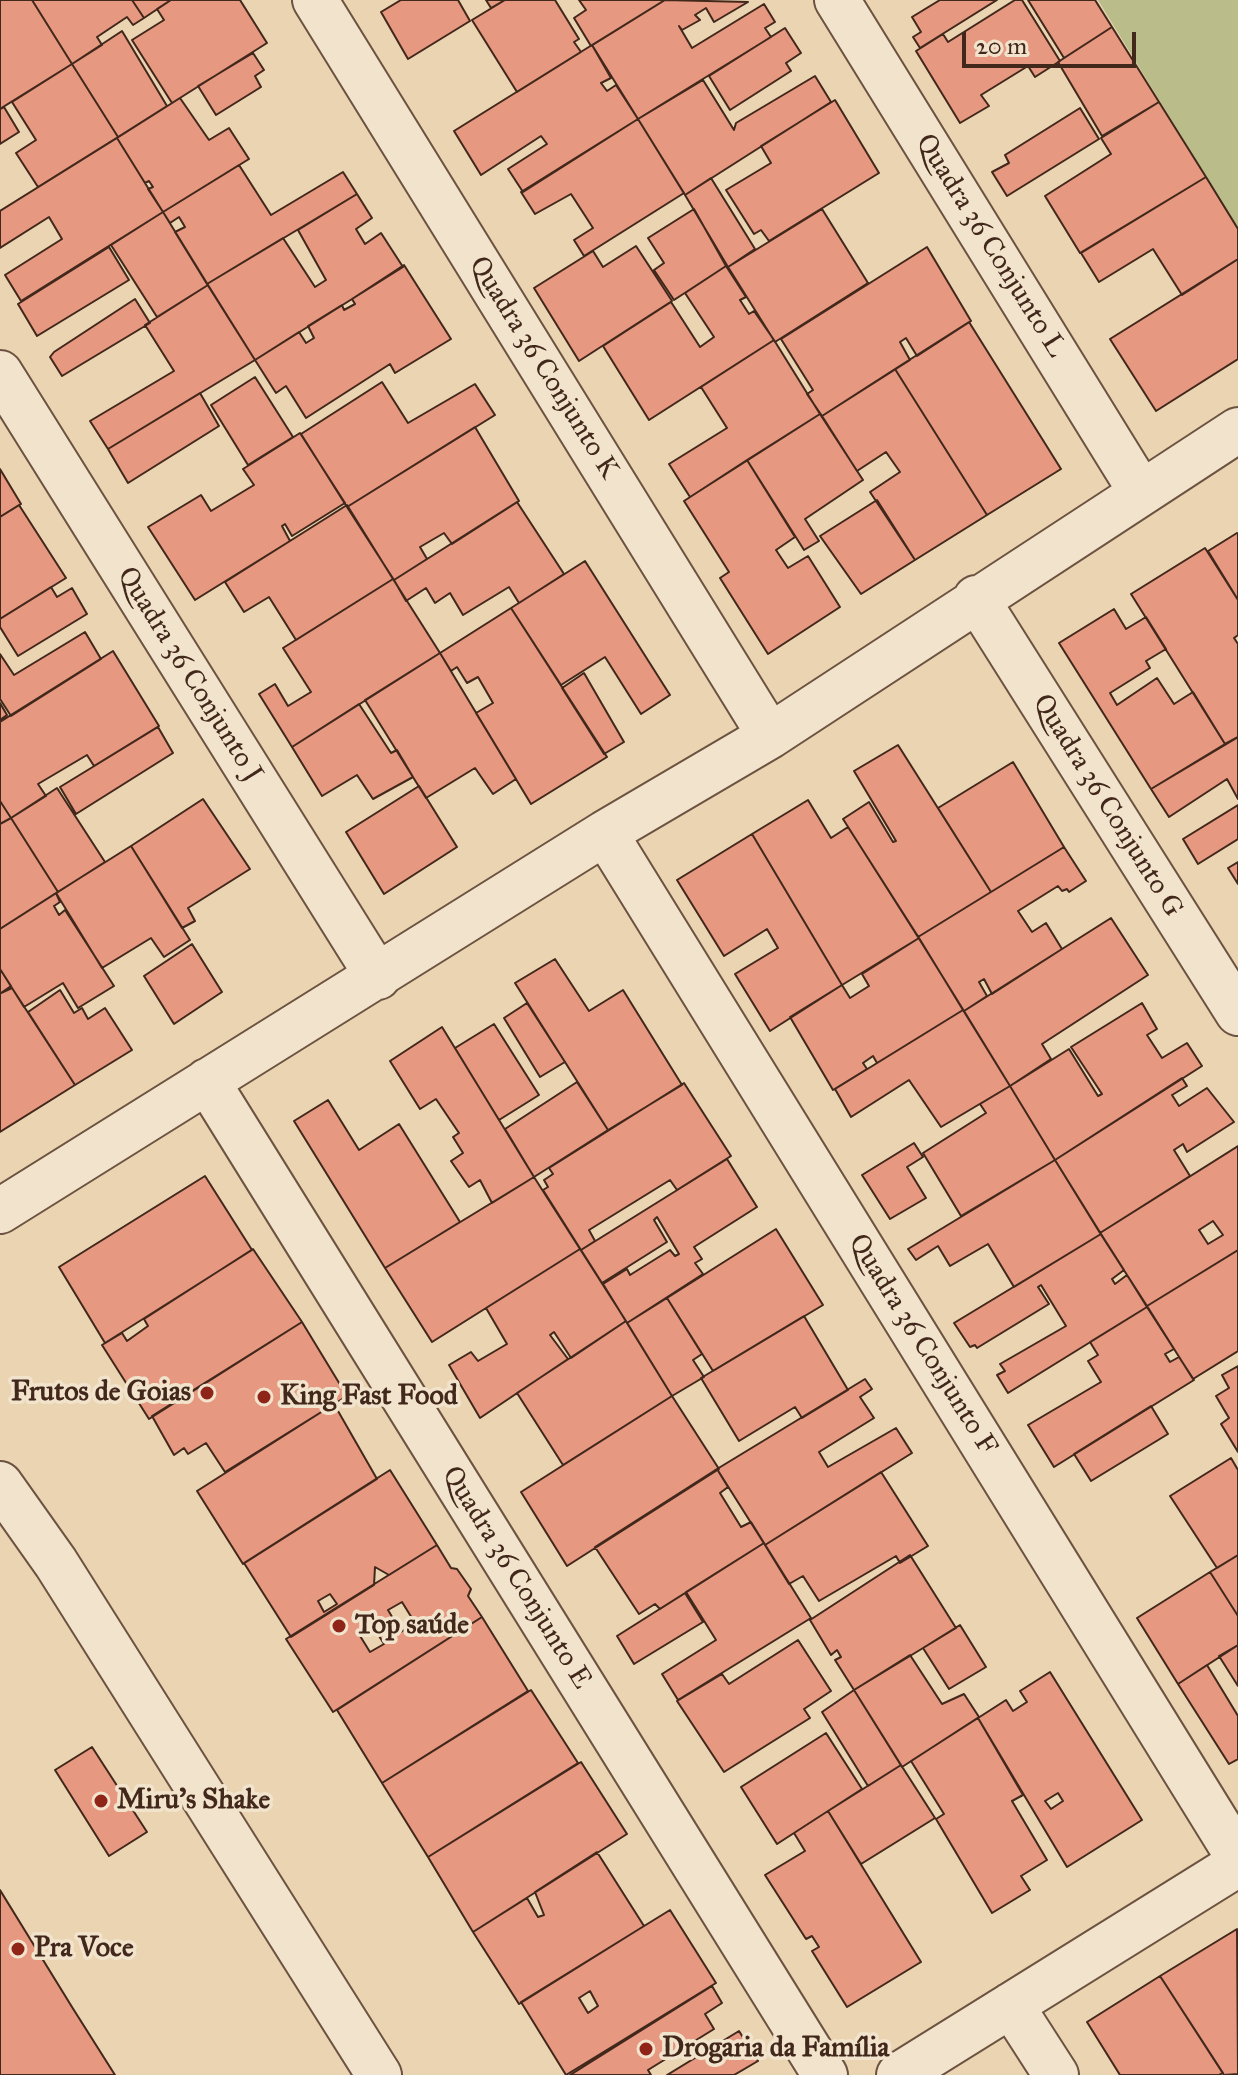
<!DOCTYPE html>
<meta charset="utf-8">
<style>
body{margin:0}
#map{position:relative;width:1238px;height:2075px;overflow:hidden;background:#ead4b1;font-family:"IM FELL Great Primer",serif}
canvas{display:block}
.scale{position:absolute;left:962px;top:32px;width:174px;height:36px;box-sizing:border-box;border:4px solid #42271b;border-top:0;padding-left:10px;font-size:24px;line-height:28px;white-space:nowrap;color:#42271b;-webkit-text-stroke:6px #f1e3cc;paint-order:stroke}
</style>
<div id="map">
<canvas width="1238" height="2075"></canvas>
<div class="scale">20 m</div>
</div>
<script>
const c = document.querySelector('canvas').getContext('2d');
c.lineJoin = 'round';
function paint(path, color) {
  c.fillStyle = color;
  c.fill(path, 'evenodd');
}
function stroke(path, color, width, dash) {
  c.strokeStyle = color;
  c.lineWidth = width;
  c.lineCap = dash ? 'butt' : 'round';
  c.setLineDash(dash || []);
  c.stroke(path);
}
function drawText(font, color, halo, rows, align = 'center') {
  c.font = font + ' "IM FELL Great Primer",serif';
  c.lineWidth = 7;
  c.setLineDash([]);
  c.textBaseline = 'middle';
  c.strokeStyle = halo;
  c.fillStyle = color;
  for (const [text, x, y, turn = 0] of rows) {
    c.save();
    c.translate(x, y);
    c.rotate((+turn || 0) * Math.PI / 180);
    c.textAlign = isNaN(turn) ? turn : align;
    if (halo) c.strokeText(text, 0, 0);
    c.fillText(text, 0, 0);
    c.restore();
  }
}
const green = new Path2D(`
 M1098,0h140v229z`);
const building = new Path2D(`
 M0,0h32l40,64 -72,45z
 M32,0h100l12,18 -11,7 -6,-8 -30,20 5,8 -30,19z
 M132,0h39l-27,18z
 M171,0h69l27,43 -95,60 -40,-63 32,-20 -7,-11z
 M401,0h57l12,21 -62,38 -27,-47z
 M486,0h19l-14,8z
 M505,0h50l24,39 -5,3 7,10 -64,40 -45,-72z
 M579,0h86l-74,46 -17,-28 12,-8z
 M665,0l83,2 -34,20 -8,-14 -11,7 5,5 -18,10 -3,-4 13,22 72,-44 11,18 -10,6 6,9 -133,82 -46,-74z
 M940,0h57l-77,48 -7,-11 8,-5 -9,-15z
 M1015,0h7l38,61 -25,16 -7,-11 -47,29 8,11 -29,17 -44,-72 27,-17 5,8z
 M1028,0h67l17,27 -48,31z
 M1112,27l47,75 -57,34 -44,-74z
 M785,28l16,25 -15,10 5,8 -61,39 -21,-34z
 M122,31l45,75 -49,31 -46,-73z
 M592,45l19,33 -10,5 6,8 9,-6 22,34 -115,73 -15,-23 39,-25 -6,-8 -60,39 -27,-44z
 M253,53l11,17 -9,6 6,11 -45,28 -18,-29z
 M72,64l46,73 -80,50 -22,-34 20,-13 -24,-38z
 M815,76l16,26 -146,93 -47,-76 65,-39 31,50 2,-7z
 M180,98l29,42 20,-12 20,31 -86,53 -15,-23 5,-2 -4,-6 -4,2 -28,-45z
 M835,100l44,73 -110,68 -8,-11 -7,4 -28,-44 45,-27 -10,-17z
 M1159,102l47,75 -126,76 -35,-57 66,-42 -10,-16z
 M4,107l15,25 -19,12v-35z
 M1080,108l19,31 -92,57 -15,-24 17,-9 -4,-8z
 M638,119l46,74 -100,63 -10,-16 19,-12 -22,-34 -36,20 -14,-22z
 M117,138l46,74 -142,89 -16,-26 57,-36 -13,-22 -49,31v-37z
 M239,165l32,50 72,-43 14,22 -150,90 -32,-52 10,-5 -6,-10 -9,6 -7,-11z
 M1206,177l32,52v30l-56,36 -29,-46 -54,33 -18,-29z
 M711,178l44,71 -27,18 -43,-72z
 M357,194l15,24 -16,11 9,15 16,-11 22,34 -148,93 -48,-76 76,-46 32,49 11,-7 -28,-50z
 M694,209l32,57 -52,34 -20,-30 10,-7 -16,-25z
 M822,209l46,74 -93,59 -47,-75z
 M163,212l45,73 -51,32 -46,-72z
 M636,246l36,55 -93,60 -45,-73 59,-37 10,16z
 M109,247l20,33 -92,56 -19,-32z
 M927,247l44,74 -54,35 -11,-18 -6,4 10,18 -88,56 -15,-22 6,-4 -32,-51z
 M1238,259v100l-82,52 -46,-72z
 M404,265l47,74 -56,34 -5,-9 -84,54 -20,-32 -10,7 -21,-33 44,-28 7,11 8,-5 -6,-12 34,-21 2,5 11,-6 -3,-5z
 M726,266l20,31 -6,3 9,14 5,-3 20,29 -125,80 -46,-74 68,-44 29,45 14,-10 -29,-44z
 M208,285l47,75 -147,89 -18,-28 84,-50 -29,-46z
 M135,299l15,24 -88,53 -12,-19 4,-5z
 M969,322l92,147 -74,46 -92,-146z
 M774,340l46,74 -130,83 -21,-33 58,-36 -26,-41z
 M895,369l92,146 -72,45 -45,-68 30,-20 -14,-20 -29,19 -35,-55z
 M255,377l38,60 -45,28 -37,-60z
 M382,382l26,41 67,-39 20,31 -148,92 -46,-73z
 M200,393l19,33 -91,57 -20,-34z
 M820,414l43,66 -58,39 14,22 -15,9 -57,-90z
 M475,427l44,74 -67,43 -8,-11 -24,14 7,12 -33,21 -47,-73z
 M300,433l45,70 -53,33 -7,-12 -3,2 8,15 -95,59 -47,-73 53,-32 10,16 43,-26 -11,-16z
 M747,460l48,77 -19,13 12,18 20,-12 32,51 -72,47 -48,-76 9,-6 -45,-71z
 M0,469l21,35 -21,13z
 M877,500l38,60 -54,34 -41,-58z
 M517,502l47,72 -45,29 -10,-16 -46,28 -13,-22 -15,10 -9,-15 -20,13 -12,-21z
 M19,505l47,73 -66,41v-102z
 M347,505l46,74 -97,61 -27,-43 -25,15 -19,-30z
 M1237,533l1,1v66l-30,-49z
 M1205,548l33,52v35l-4,3 4,6v93l-13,7 -94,-150z
 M585,561l85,134 -29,19 -36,-57 -44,28 -50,-77z
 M393,579l47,74 -148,94 -33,-53 16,-10 13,22 23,-14 -28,-44z
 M51,587l6,10 15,-9 15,26 -69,42 -18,-29v-8z
 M511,608l96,149 -76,47 -55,-91 17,-10 -15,-26 -11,6 -10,-16 -6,4 -11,-18z
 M1114,609l12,20 20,-12 20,32 -20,12 4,7 -40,25 7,12 40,-27 17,26 19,-12 32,52 -74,45 -92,-146z
 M85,632l16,27 -90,57 -11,-17v-45l14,21z
 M113,651l46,75 -65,40 -7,-11 -49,29 8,12 -35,22 -11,-17v-79z
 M440,653l76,126 -23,15 -18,-26 -49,30 -61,-98z
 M584,673l40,69 -20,12 -42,-66z
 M0,703l7,12 -7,5z
 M359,704l32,49 6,-3 16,27 -40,22 -16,-24 -35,21 -30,-49z
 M158,727l15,26 -97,61 -16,-27z
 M1238,737v62l-11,-20 -58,38 -18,-28z
 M898,745l93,147 -73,45 -75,-118 26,-17 24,40 3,-1 -42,-70z
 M1013,762l51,85 -73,45 -53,-84z
 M419,786l38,61 -73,47 -38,-62z
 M57,788l48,74 -47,30 -47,-74z
 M203,799l47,70 -62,39 7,13 -13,7 -51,-82z
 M808,800l23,38 17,-11 71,111 -77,47 -90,-151z
 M0,801l11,17 -11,6z
 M1238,805v34l-40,25 -15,-25z
 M11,818l47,74 -58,37v-105z
 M752,834l90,151 -72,46 -35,-57 43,-26 -11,-19 -43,27 -47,-76z
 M131,846l59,94 -26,17 -13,-19 -49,30 -46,-75z
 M1064,847l22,34 -17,11 -2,-3 -5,2 -4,-5 -40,25 14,21 14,-9 16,26 -70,45 -8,-15 -5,3 8,14 -23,15 -46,-74z
 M1238,862v22l-10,-16z
 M56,893l4,9 -6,4 5,9 6,-5 49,76 -36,22 -15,-25 -39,24 -24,-38v-40z
 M1111,918l37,57 -106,69 9,15 -41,27 -46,-75z
 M919,938l44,72 -86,53 -4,-7 -10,7 4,6 -34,21 -43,-73 52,-32 8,13 19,-12 -7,-12z
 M192,944l30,48 -48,32 -30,-48z
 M555,959l34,52 34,-21 59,95 -74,45 -93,-147z
 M0,969l11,17 -10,7 11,-5 63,97 -75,47z
 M60,990l14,23 8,-5 6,11 17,-11 27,42 -57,35 -47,-73z
 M527,1003l38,59 -25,15 -36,-59z
 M1142,1003l15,26 -10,6 15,23 25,-15 15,23 -147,94 -45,-74 59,-37 29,47 4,-2 -31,-47z
 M963,1010l47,76 -69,41 -32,-47 -58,37 -16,-28z
 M494,1024l45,71 -40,25 -44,-72z
 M442,1027l92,150 -42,26 -12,-23 -11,7 -18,-26 12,-8 -10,-16 6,-4 -23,-34 -16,10 -30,-48z
 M1182,1078l5,8 -15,9 7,11 28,-18 27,34 -47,30 -4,-8 -9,6 16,26 -90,57 -45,-73z
 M577,1082l31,48 -74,47 -29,-48z
 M684,1083l47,73 -54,34 -7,-10 -81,50 6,11 -14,9 -38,-60 5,-3 -4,-7 9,-6 -4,-6z
 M1010,1086l45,74 -94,56 -38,-63 63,-40 -6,-9z
 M328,1100l31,50 40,-26 61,98 -75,46 -91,-147z
 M914,1143l9,14 -16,10 19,31 -36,21 -28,-44z
 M1238,1146v104l-91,56 -47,-73zM1213,1221l10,14 -15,9 -9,-14z
 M727,1159l30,48 -63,40 8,12 -7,4 8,11 -76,49 -24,-39 24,-15 3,6 40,-25 5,6 4,-2 -22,-37 -3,3 13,22 -65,41 -21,-33z
 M1055,1160l46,74 -87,53 -26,-43 -38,22 -12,-20 -22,14 -8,-11z
 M205,1176l47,74 -147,93 -46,-76z
 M534,1177l46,72 -148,93 -47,-74z
 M776,1229l47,76 -110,66 -46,-73z
 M1101,1234l23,36 -12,9 3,5 12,-9 20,32 -139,86 -11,-18 8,-4 -5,-7 66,-38 -25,-41 -3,2 11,17 -72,44 -2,-3 -5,2 -16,-24z
 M253,1249l49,73 -153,97 -47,-74 20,-12 5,8 21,-15 -4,-7z
 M580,1249l46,72 -55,37 -17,-26 -4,3 18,24 -88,59 -31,-53 22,-13 7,9 29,-17 -21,-36z
 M1238,1250v101l-45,28 -46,-73z
 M667,1298l35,56 -9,6 11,17 -32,19 -45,-73z
 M1147,1307l27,42 -9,5 5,8 9,-5 15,23 -140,87 -26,-42 73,-43 -13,-21 10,-6 -8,-13z
 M804,1316l44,74 -46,28 -7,-11 -56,34 -38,-63z
 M626,1321l46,75 -109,69 -46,-72z
 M302,1322l45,74 -122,76 -19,-29 -18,11 -4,-6 -10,7 -22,-39z
 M1238,1366v86l-17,-28 8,-6 -13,-22 13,-8 -7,-13z
 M865,1379l7,10 -12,8 14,21 -55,34 9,15 68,-39 16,25 -147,92 -48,-76z
 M672,1396l47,73 -152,97 -46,-74z
 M334,1404l43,75 -134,85 -46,-73z
 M1151,1406l17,28 -77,47 -17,-27z
 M1231,1458l7,12v85l-21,13 -47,-72z
 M717,1469l11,18 -8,6 21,34 10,-5 13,21 -104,66 -5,-5 -16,10 -44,-67z
 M390,1470l47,75 -48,30 -14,-8 -1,18 -83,52 -47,-74zM330,1594l7,10 -13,8 -6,-11z
 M881,1472l47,74 -28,17 -4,-7 -77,45 -16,-25 -14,8 -24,-39z
 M764,1543l47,75 -133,82 -16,-26 54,-34 -30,-48z
 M437,1545l14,23 6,1 14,20 -3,7 14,21 -149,95 -47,-73zM402,1602l13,21 -14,9 -13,-22zM371,1623l13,21 -14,8 -13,-21z
 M910,1555l46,73 -102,62 -19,-30 6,-3 -4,-7 -6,5 -21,-35z
 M1238,1555v61l-28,-44z
 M1210,1572l28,44v29l-60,39 -41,-66z
 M685,1593l18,29 -69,42 -17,-28z
 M482,1617l46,74 -146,92 -45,-73z
 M960,1625l26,42 -37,22 -26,-41z
 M798,1640l33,51 -27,18 6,9 -86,54 -47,-71 45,-27 7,10z
 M1238,1645v41l-19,-30z
 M910,1655l32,49 22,-10 15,23 -77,50 -48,-77z
 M1207,1665l31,51v43l-9,5 -51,-80z
 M1050,1672l92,148 -75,47 -89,-149 28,-18 7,11 14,-9 -7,-11zM1058,1793l5,8 -12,8 -6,-8z
 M531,1690l47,73 -150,94 -46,-74z
 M854,1690l47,75 -33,21 -46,-74z
 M978,1718l45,77 -11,6 35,59 -26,16 9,14 -38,23 -56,-94 8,-5 -33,-53z
 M826,1733l36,56 -85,55 -36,-57z
 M92,1747l55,85 -38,24 -54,-86z
 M581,1762l46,72 -154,98 -45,-75z
 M901,1765l34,53 -74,46 -33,-53z
 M828,1811l93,151 -74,45 -35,-56 7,-4 -7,-11 -6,3 -41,-64 40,-24 -11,-18z
 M597,1852l47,74 -125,78 -46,-72 54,-34 11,19 6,-2 -9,-23z
 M0,1890l72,117 43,68h-115z
 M670,1910l46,73 -150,92 -45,-73zM590,1991l8,15 -10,7 -9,-15z
 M1237,1929l1,145 -14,1 -64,-99z
 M1160,1976l63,97 -4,2h-99l-33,-53z
 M712,1986l10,17 -17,11 9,15 -66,41 3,5h-81z
 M739,2031l19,30 -24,14h-67z`);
const minor = new Path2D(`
 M315,0l455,736
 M837,0l304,492
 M0,373l378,604
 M976,598l262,415
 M605,833l633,1024
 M207,1081l618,994
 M0,1211l605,-378 165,-97 468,-306
 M0,1484l56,79 323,512
 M1011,2005l45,70
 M899,2075l339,-211`);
const markers = [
 [207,1393,8,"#8f2418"],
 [264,1397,8,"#8f2418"],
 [339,1626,8,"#8f2418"],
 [101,1801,8,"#8f2418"],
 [18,1949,8,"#8f2418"],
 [646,2049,8,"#8f2418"]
];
const streetNames = [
 ["Quadra 36 Conjunto L",990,246,58],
 ["Quadra 36 Conjunto K",543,368,58],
 ["Quadra 36 Conjunto J",189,675,58],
 ["Quadra 36 Conjunto G",1107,806,58],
 ["Quadra 36 Conjunto F",922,1345,58],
 ["Quadra 36 Conjunto E",516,1578,58]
];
const poiNames = [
 ["Frutos de Goias",191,1393,"right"],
 ["King Fast Food",280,1397],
 ["Top saúde",355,1626],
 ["Miru's Shake",117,1801],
 ["Pra Voce",34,1949],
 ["Drogaria da Família",662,2049]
];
paint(green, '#babc89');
paint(building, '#e69881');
stroke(building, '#42271b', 2);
stroke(minor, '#6c5240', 48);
stroke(minor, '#f1e3cc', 44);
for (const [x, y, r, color] of markers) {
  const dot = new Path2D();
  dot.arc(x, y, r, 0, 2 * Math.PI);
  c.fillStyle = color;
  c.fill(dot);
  stroke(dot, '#f1e3cc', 3);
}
drawText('28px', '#42271b', '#f1e3cc', streetNames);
drawText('bold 28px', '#42271b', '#f1e3cc', poiNames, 'left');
</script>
